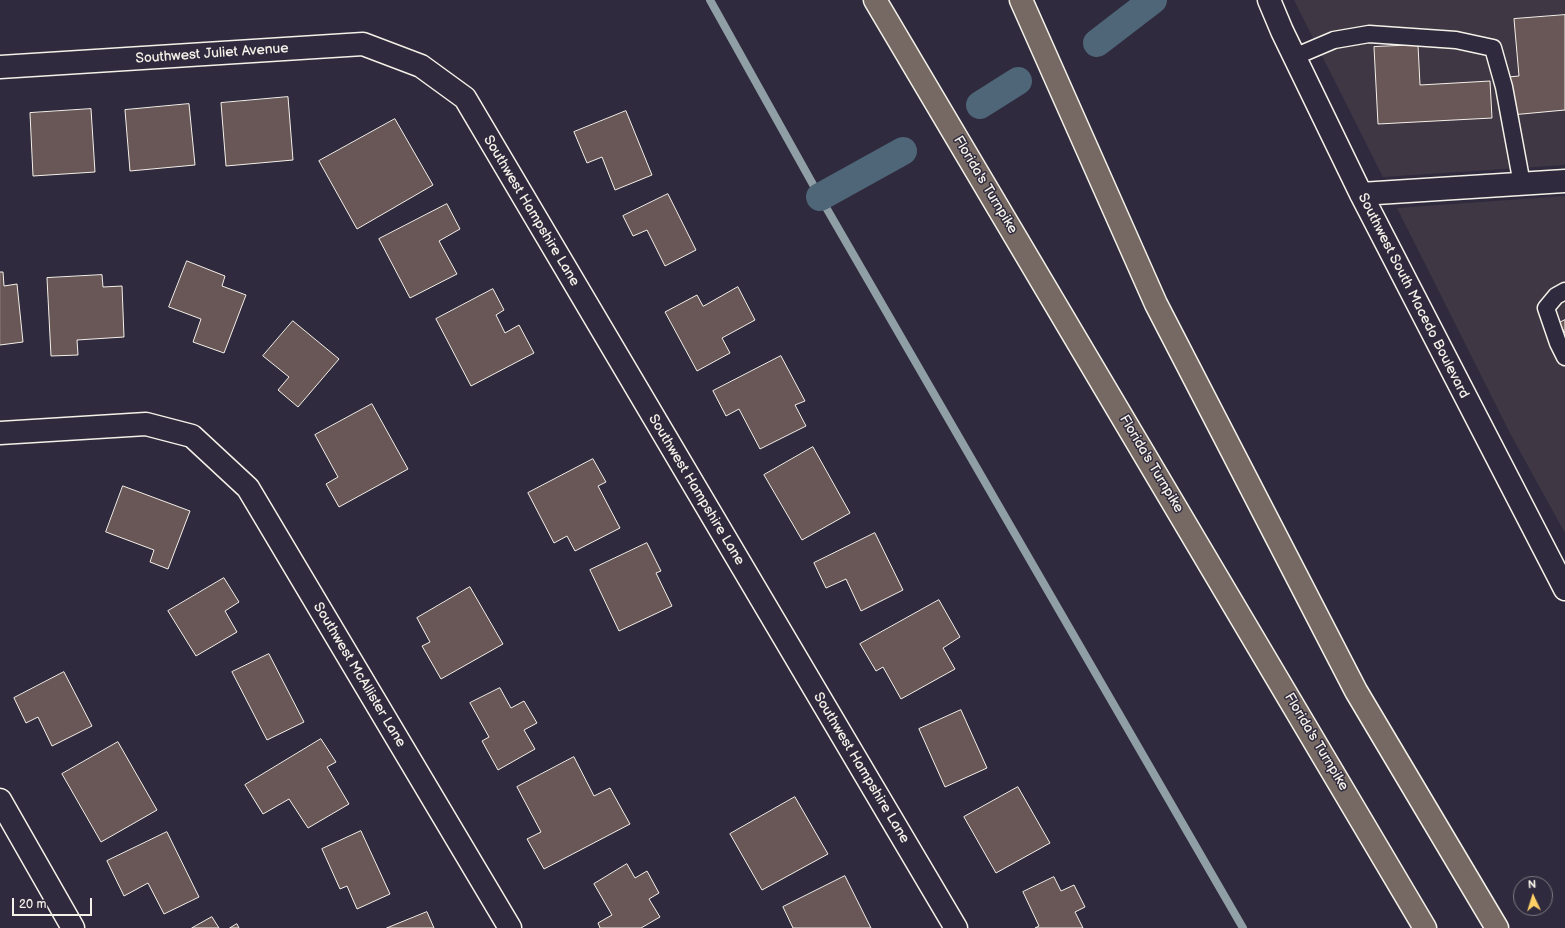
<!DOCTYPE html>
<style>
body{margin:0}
#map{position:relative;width:1565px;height:928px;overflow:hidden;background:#2f2a3d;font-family:"Balsamiq Sans",sans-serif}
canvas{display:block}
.north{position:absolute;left:1513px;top:876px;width:40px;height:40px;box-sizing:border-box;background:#2f2a3d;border:1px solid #7e7a81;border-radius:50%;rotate:356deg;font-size:11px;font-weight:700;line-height:16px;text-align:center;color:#f4f1e8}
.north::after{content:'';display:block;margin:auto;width:14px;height:18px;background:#ffd166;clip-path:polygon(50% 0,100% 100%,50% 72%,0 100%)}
.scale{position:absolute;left:12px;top:898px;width:80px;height:18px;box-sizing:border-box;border:2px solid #f4f1e8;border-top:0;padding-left:5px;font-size:12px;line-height:14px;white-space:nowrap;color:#f4f1e8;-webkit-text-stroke:3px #2f2a3d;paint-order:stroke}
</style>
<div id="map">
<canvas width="1565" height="928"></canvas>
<div class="north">N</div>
<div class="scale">20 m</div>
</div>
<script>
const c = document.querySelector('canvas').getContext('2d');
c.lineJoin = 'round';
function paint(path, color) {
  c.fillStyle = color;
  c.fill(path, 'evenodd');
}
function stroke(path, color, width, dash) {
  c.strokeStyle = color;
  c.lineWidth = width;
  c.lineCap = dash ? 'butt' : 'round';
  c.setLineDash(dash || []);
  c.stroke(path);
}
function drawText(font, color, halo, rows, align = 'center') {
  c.font = font + ' "Balsamiq Sans",sans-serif';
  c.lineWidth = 3;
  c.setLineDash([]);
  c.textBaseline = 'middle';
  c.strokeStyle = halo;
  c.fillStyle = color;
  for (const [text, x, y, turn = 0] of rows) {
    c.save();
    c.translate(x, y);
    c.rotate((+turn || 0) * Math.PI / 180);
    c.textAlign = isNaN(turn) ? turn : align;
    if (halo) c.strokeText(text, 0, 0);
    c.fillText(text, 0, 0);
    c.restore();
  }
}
const built = new Path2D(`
 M1294,0h271v165l-182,12z
 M1565,196v337l-54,-98 -114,-227z`);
const stream = new Path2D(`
 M710,0l110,197 423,731`);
const canal = new Path2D(`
 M1097,43l56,-43
 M980,105l38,-24
 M820,197l83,-46`);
const building = new Path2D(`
 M1565,15v95l-54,5 -3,-38 11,-1 -5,-57z
 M1418,45l2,40 70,-4 2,37 -114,6 -4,-77z
 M288,97l5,63 -67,6 -5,-63z
 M189,104l6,61 -65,6 -5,-61z
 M91,109l4,63 -62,4 -3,-63z
 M626,111l26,64 -37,15 -13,-33 -15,6 -13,-31z
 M395,119l38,66 -76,44 -38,-68z
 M668,194l28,56 -31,16 -18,-36 -14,6 -10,-20z
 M447,204l13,25 -21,12 18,33 -47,24 -31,-59z
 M187,261l38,15 -3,10 24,9 -22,58 -31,-11 8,-23 -32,-12z
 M0,272h3l1,14 13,-2 6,58 -23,3z
 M102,275l1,12 19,-1 2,51 -47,3 1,15 -27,1 -4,-78z
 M738,287l17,33 -33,18 8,15 -33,18 -32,-59 32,-17 6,11z
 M493,289l11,21 -8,5 9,18 14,-8 15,28 -63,33 -35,-67z
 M1565,320v13l-6,-10z
 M293,321l46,38 -41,48 -20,-17 11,-13 -26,-21z
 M781,356l24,45 -10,4 11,21 -46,23 -21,-40 -13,7 -13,-25z
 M372,404l36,65 -69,38 -13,-23 12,-7 -23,-42z
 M813,447l37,66 -48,27 -38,-65z
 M593,459l13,23 -8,4 22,42 -45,23 -8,-15 -13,7 -26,-50z
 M123,486l67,25 -22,58 -18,-7 4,-12 -48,-18z
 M875,533l28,57 -42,21 -15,-32 -20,9 -12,-25z
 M647,543l14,28 -5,2 16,33 -53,25 -29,-61z
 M224,578l15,24 -14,9 12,21 -41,24 -28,-45z
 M470,587l33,57 -62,35 -19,-33 8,-4 -13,-24z
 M939,600l21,37 -17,11 12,21 -54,30 -18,-32 -7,4 -16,-27z
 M269,654l35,68 -37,18 -35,-68z
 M64,672l28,54 -40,20 -14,-29 -12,6 -12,-25z
 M500,688l11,20 13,-7 13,22 -13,7 11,19 -37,21 -16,-29 7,-4 -19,-34z
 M961,710l26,58 -42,19 -26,-58z
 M321,739l15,23 -9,5 22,37 -41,24 -19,-29 -26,15 -18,-29z
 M118,742l39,68 -56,32 -39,-68z
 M574,757l20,39 16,-8 20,36 -86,45 -17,-30 14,-7 -24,-45z
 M1018,787l32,56 -54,30 -32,-56z
 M795,797l33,57 -66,36 -32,-56z
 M361,831l29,63 -33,15 -10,-23 -7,3 -18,-40z
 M167,832l32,65 -35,17 -16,-31 -24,13 -17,-35z
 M627,864l8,14 12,-7 12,22 -10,6 11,18 -19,11h-41l-2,-5 14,-8 -18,-31z
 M845,876l26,52h-78l-10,-21z
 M1054,877l7,14 13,-6 11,22 -10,5 8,16h-48l4,-2 -16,-34z
 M427,912l7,16h-47z
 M212,917l7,11h-27z
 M237,924l2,4h-9z`);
const service = new Path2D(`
 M1294,57l40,-17 35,-6 87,6 37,8 11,39 18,97
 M1565,291l-9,5 -10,12 12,35 7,14`);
const minor = new Path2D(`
 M1269,0l13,31 79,163 204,395
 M0,67l363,-23 58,22 44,32 491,830
 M1361,194l204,-13
 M0,433l146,-9 46,12 56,52 262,440
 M0,800l73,128`);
const motorway = new Path2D(`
 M875,0l550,928
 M1021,0l135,304 200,387 141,237`);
const streetNames = [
 ["Southwest Juliet Avenue",212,54,-4],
 ["Florida's Turnpike",985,185,59],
 ["Southwest Hampshire Lane",531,211,59],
 ["Southwest South Macedo Boulevard",1413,296,63],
 ["Florida's Turnpike",1151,464,59],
 ["Southwest Hampshire Lane",696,490,59],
 ["Southwest McAllister Lane",359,675,59],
 ["Florida's Turnpike",1316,742,59],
 ["Southwest Hampshire Lane",861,768,59]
];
paint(built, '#403745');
stroke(stream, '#909ea5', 8);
stroke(canal, '#4e6678', 28);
paint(building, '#695657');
stroke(building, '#f4f1e8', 1);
stroke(service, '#f4f1e8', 19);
stroke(minor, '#f4f1e8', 25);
stroke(motorway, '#f4f1e8', 25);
stroke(service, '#2f2a3d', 16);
stroke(minor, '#2f2a3d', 22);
stroke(motorway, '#766964', 22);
drawText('14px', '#f4f1e8', '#2f2a3d', streetNames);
</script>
